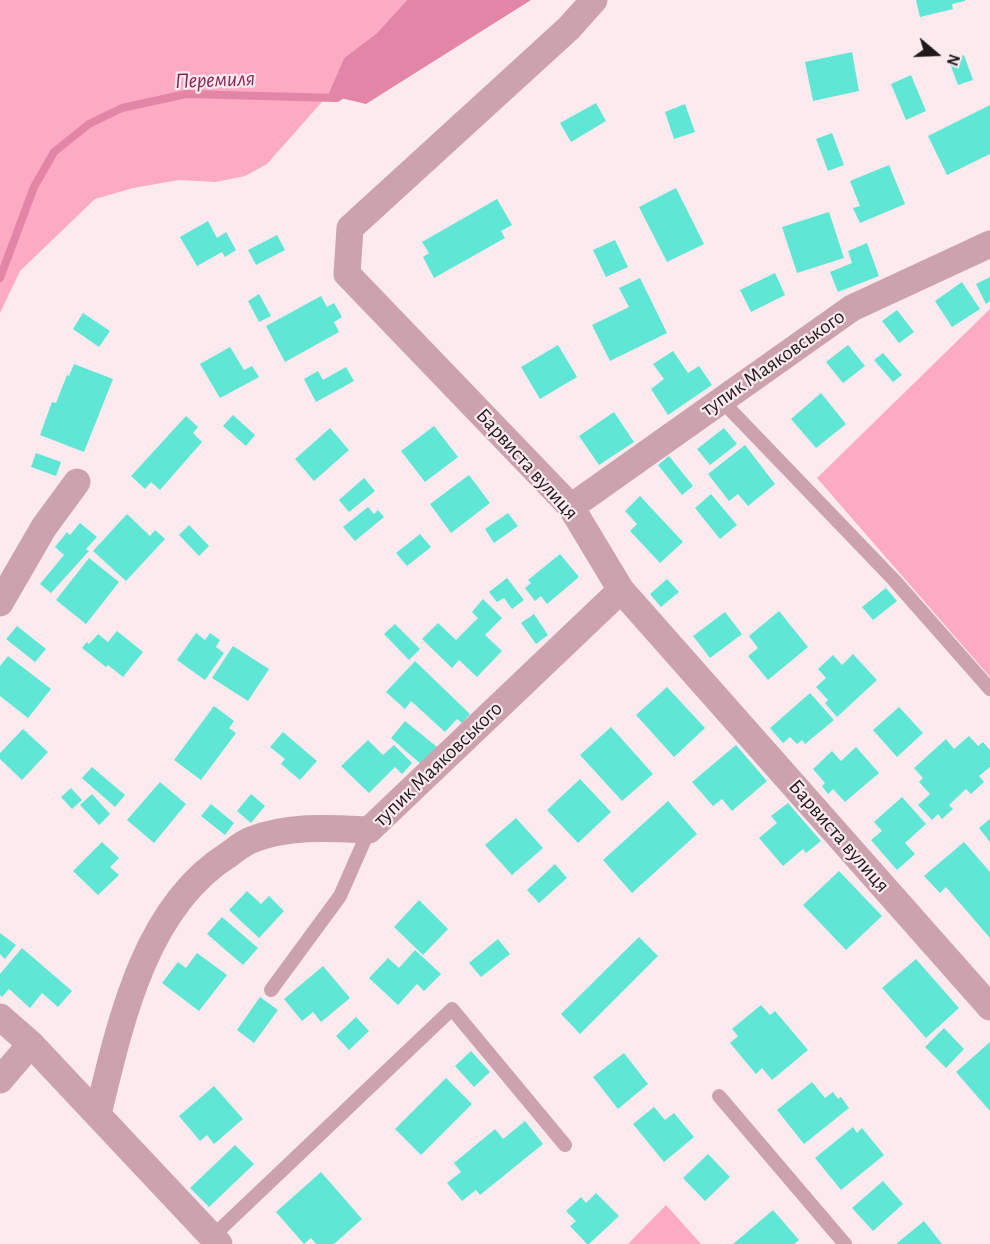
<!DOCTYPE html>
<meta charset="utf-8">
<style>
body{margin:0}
#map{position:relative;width:990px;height:1244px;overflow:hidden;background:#fceaef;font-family:"Alegreya Sans",sans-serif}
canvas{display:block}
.north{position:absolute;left:906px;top:24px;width:60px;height:60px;-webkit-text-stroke:4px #fceaef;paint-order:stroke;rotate:109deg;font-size:16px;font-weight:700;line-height:24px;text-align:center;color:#1f191b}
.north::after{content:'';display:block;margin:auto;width:21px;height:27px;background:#1f191b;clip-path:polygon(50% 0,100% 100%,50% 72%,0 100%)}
</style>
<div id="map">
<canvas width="990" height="1244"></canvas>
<div class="north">N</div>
</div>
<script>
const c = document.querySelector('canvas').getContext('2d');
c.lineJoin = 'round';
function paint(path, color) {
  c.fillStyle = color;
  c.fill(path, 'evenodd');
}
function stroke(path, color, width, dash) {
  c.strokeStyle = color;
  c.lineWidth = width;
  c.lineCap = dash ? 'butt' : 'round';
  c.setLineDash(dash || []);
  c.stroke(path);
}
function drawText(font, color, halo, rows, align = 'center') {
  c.font = font + ' "Alegreya Sans",sans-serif';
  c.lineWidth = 4.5;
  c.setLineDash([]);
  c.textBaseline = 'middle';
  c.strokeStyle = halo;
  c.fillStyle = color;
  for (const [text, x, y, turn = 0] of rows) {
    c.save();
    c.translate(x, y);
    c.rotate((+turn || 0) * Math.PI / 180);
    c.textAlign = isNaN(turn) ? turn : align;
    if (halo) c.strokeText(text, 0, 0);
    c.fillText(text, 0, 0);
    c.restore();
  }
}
const green = new Path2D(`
 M0,0h407l-30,33 -33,25 -16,37 -61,69 -22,12 -29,6 -37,-2 -46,8 -38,11 -75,72 -20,42z
 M990,309v368l-173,-199z
 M666,1205l35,39h-73z`);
const water = new Path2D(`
 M407,0h124l-165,104 -38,-9 16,-37 33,-25z`);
const stream = new Path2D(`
 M0,278l34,-91 20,-35 35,-28 33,-16 64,-14 151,4 8,-6`);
const building = new Path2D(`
 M916,0h49v1l-13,3 1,5 -33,8z
 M852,52l7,39 -46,10 -8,-39z
 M964,55l9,25 -15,5 -9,-24z
 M911,75l15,36 -20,9 -15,-36z
 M596,103l10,18 -35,21 -11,-19z
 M685,104l10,28 -21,7 -9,-27z
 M990,105v49l-43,21 -19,-39z
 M832,133l12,32 -16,6 -12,-32z
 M889,165l16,39 -45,19 -7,-15 7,-2 -10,-25z
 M676,188l28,56 -37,18 -28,-55z
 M497,199l15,26 -11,6 4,7 -71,40 -11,-21 6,-4 -7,-11z
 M829,212l15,46 -47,15 -15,-46z
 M208,221l9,17 9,-6 10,18 -11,7 -3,-5 -25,14 -17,-29z
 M277,235l8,15 -29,15 -8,-15z
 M615,240l13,27 -22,10 -13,-27z
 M867,243l12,33 -41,16 -8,-20 22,-9 -4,-12z
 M775,273l10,22 -34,17 -11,-22z
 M990,277v24l-4,3 -10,-20z
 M640,278l27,55 -57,28 -18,-36 37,-18 -10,-19z
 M962,282l18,27 -28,18 -17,-26z
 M259,294l12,22 -12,6 -11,-21z
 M321,296l6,11 7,-4 8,14 -8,5 5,10 -54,30 -19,-36z
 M897,310l17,22 -15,11 -17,-22z
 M83,313l27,18 -11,16 -26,-18z
 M558,345l19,32 -37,22 -19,-32z
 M848,345l17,21 -22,17 -17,-21z
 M230,347l14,23 8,-4 7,11 -39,21 -20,-34z
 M673,351l15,22 11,-7 13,19 -44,30 -17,-26 13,-10 -11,-15z
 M883,353l19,22 -9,7 -19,-22z
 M74,364l39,15 -29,73 -44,-17 12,-33 4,1 11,-28 2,1z
 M346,367l8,14 -38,21 -12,-23 14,-8 5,9z
 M821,393l25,31 -30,24 -25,-29z
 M614,412l20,30 -35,23 -20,-29z
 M233,415l22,20 -9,11 -23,-20z
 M186,416l12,11 -5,6 9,9 -42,48 -9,-8 -6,7 -14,-13z
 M434,426l24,31 -33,25 -24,-31z
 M330,428l19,22 -35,31 -19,-22z
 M724,428l13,16 -27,21 -13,-16z
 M745,445l30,39 -27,22 -10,-12 -9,7 -21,-27z
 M36,453l25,9 -5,14 -25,-9z
 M669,456l24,30 -11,9 -24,-30z
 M469,475l21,28 -39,30 -21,-29z
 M364,478l11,13 -26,21 -10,-12z
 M711,494l26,31 -17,14 -25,-31z
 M640,496l43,46 -23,21 -30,-32 7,-7 -12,-13z
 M368,507l6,7 4,-4 6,7 -29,24 -12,-14z
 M508,513l10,13 -24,17 -9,-14z
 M127,514l23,22 5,-6 10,9 -39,42 -33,-30z
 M80,523l17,14 -11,12 3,2 -38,42 -11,-9 24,-29 -9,-8 12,-15 3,3z
 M189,525l20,21 -10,10 -20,-21z
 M420,534l11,13 -24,19 -11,-13z
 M560,554l19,23 -32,27 -6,-8 -6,5 -10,-13 6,-5 -3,-3z
 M89,558l30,24 -33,42 -30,-24z
 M507,578l17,22 -12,9 -8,-11 -7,4 -8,-10z
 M667,579l12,13 -18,15 -11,-13z
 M886,588l11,13 -24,19 -11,-13z
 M483,599l19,19 -17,17 17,16 -25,26 -18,-17 -7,8 -30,-29 16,-16 18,17 22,-22 -6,-6z
 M779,611l29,36 -40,33 -20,-24 10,-8 -9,-12z
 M725,612l17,22 -32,24 -17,-22z
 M534,614l14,21 -12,9 -15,-21z
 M395,624l25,25 -11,11 -25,-26z
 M17,626l29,23 -11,13 -29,-23z
 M117,631l26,21 -20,25 -15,-12 -2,2 -24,-19 5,-6 2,2 9,-10 10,8z
 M196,633l9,7 5,-7 10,7 -4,7 8,6 -19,27 -28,-20z
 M233,646l36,23 -21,32 -36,-23z
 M853,654l24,26 -40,37 -12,-14 3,-3 -12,-13 10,-9 -8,-9 15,-14 9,10z
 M8,656l43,33 -23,29 -28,-22v-30z
 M415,661l55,53 -8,9 -5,-4 -12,13 -34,-31 -6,8 -19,-17z
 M667,687l38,41 -31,29 -38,-42z
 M810,693l24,27 -29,24 -3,-4 -5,4 -7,-7 -7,6 -13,-15z
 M214,706l20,15 -5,7 7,5 -35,47 -27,-20z
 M899,707l24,26 -26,24 -24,-27z
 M405,721l32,26 -15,18 -31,-27z
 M611,727l42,47 -31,27 -42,-46z
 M23,729l25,23 -26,28 -22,-21v-6z
 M283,732l34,29 -17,19 -19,-16 4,-5 -15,-12z
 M969,736l9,10 5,-4 7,8v17l-11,9 5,6 -13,12 -5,-5 -17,16 4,4 -11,10 -4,-5 -6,6 -14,-15 12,-11 -11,-12 4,-4 -9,-10 32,-29 8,10z
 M368,740l15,15 11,-10 18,18 -10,11 -7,-7 -26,26 -28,-27z
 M736,745l31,36 -35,30 -10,-12 -9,7 -21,-24z
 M856,747l23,26 -34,29 -12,-13 -5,5 -6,-8 3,-3 -12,-14 19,-18 9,10z
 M92,767l33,28 -10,12 -33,-29z
 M580,779l31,33 -33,31 -31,-33z
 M160,782l26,22 -32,39 -27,-23z
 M71,788l11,12 -10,9 -11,-12z
 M92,794l18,20 -11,11 -19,-20z
 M251,794l14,12 -14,17 -14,-12z
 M902,797l24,27 -21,19 10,11 -18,16 -26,-30 11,-9 -8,-9z
 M668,801l29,33 -65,59 -29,-33z
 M788,803l33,38 -15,12 -3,-4 -20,17 -24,-28 18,-15 -6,-7z
 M211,804l23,19 -9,12 -24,-19z
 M516,818l27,30 -31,27 -27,-30z
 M990,819v23l-11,-14z
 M102,842l17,16 -9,9 9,8 -21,20 -25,-24z
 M964,842l26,30v66l-44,-51 -6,6 -16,-17z
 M555,864l12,14 -28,25 -12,-13z
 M839,871l43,45 -36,34 -43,-45z
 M247,891l14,13 8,-8 15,15 -25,27 -30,-28z
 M419,900l29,29 -25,26 -29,-28z
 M222,917l36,31 -15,17 -36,-31z
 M0,933l16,12 -11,14 -5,-5z
 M639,937l19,19 -78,78 -19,-20z
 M498,939l12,15 -29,23 -12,-14z
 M22,948l50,43 -14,16 -16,-14 -12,15 -21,-19 -7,8 -2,-2v-21z
 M415,950l26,24 -17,17 -7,-7 -19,21 -29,-27 19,-20 11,10z
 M197,953l30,22 -28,36 -37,-28 16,-21 8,6z
 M916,959l43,49 -33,30 -44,-50z
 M323,966l27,32 -29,24 -8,-10 -11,9 -18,-22z
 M260,997l18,13 -24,33 -17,-13z
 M761,1005l9,10 5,-4 33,39 -36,30 -10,-12 -6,6 -26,-31 8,-7 -6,-7z
 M356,1017l13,14 -20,19 -13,-14z
 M944,1028l20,21 -18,19 -21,-21z
 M990,1042v69l-34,-39z
 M471,1051l19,21 -16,15 -19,-21z
 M624,1053l24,31 -30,25 -25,-32z
 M446,1078l26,26 -51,51 -26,-26z
 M812,1082l13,16 8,-6 5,7 3,-2 8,11 -45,36 -27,-34z
 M214,1086l29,33 -29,25 -7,-9 -7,6 -21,-25z
 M654,1107l11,13 9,-7 20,24 -30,25 -31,-38z
 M525,1121l18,23 -63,51 -4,-5 -14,11 -15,-18 14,-11 -7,-9 41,-34 8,10z
 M853,1127l4,6 5,-5 22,27 -43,35 -26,-32z
 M235,1145l19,19 -45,43 -19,-19z
 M708,1154l22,23 -25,24 -22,-23z
 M321,1172l41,47 -28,25h-18l-5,-6 -7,6 -28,-32z
 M883,1181l20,23 -30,27 -21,-23z
 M596,1193l23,23 -30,28h-2l-17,-18 6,-5 -10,-10 15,-14 5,6z
 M773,1210l26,30 -5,4h-61z
 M924,1221l18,23h-46z`);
const lane = new Path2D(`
 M721,400l173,180 96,109
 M271,990l69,-94 29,-66
 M719,1096l126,148
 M212,1237l240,-228 113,136`);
const street = new Path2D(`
 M594,0l-25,28 -219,200 -3,46 224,233 50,83 369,417
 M571,507l281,-199 138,-64
 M0,603l44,-76 33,-45
 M0,1017l31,27 188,200
 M0,1080l31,-36
 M98,1114c22,-90 46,-206 130,-259 7,-5 15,-12 23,-15 38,-15 79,-12 118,-10l252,-240`);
const streetNames = [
 ["тупик Маяковського",773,363,-35],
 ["Барвиста вулиця",527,464,48],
 ["тупик Маяковського",438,764,-44],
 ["Барвиста вулиця",839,836,49]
];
const waterNames = [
 ["Перемиля",215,80,-2]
];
paint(green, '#fdaac5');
paint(water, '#e285a6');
stroke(stream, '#e285a6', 8);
paint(building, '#5fe6d4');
stroke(lane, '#cda2af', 14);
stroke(street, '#cda2af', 27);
drawText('21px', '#1f191b', '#fceaef', streetNames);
drawText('italic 22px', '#8d2051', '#fceaef', waterNames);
</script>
